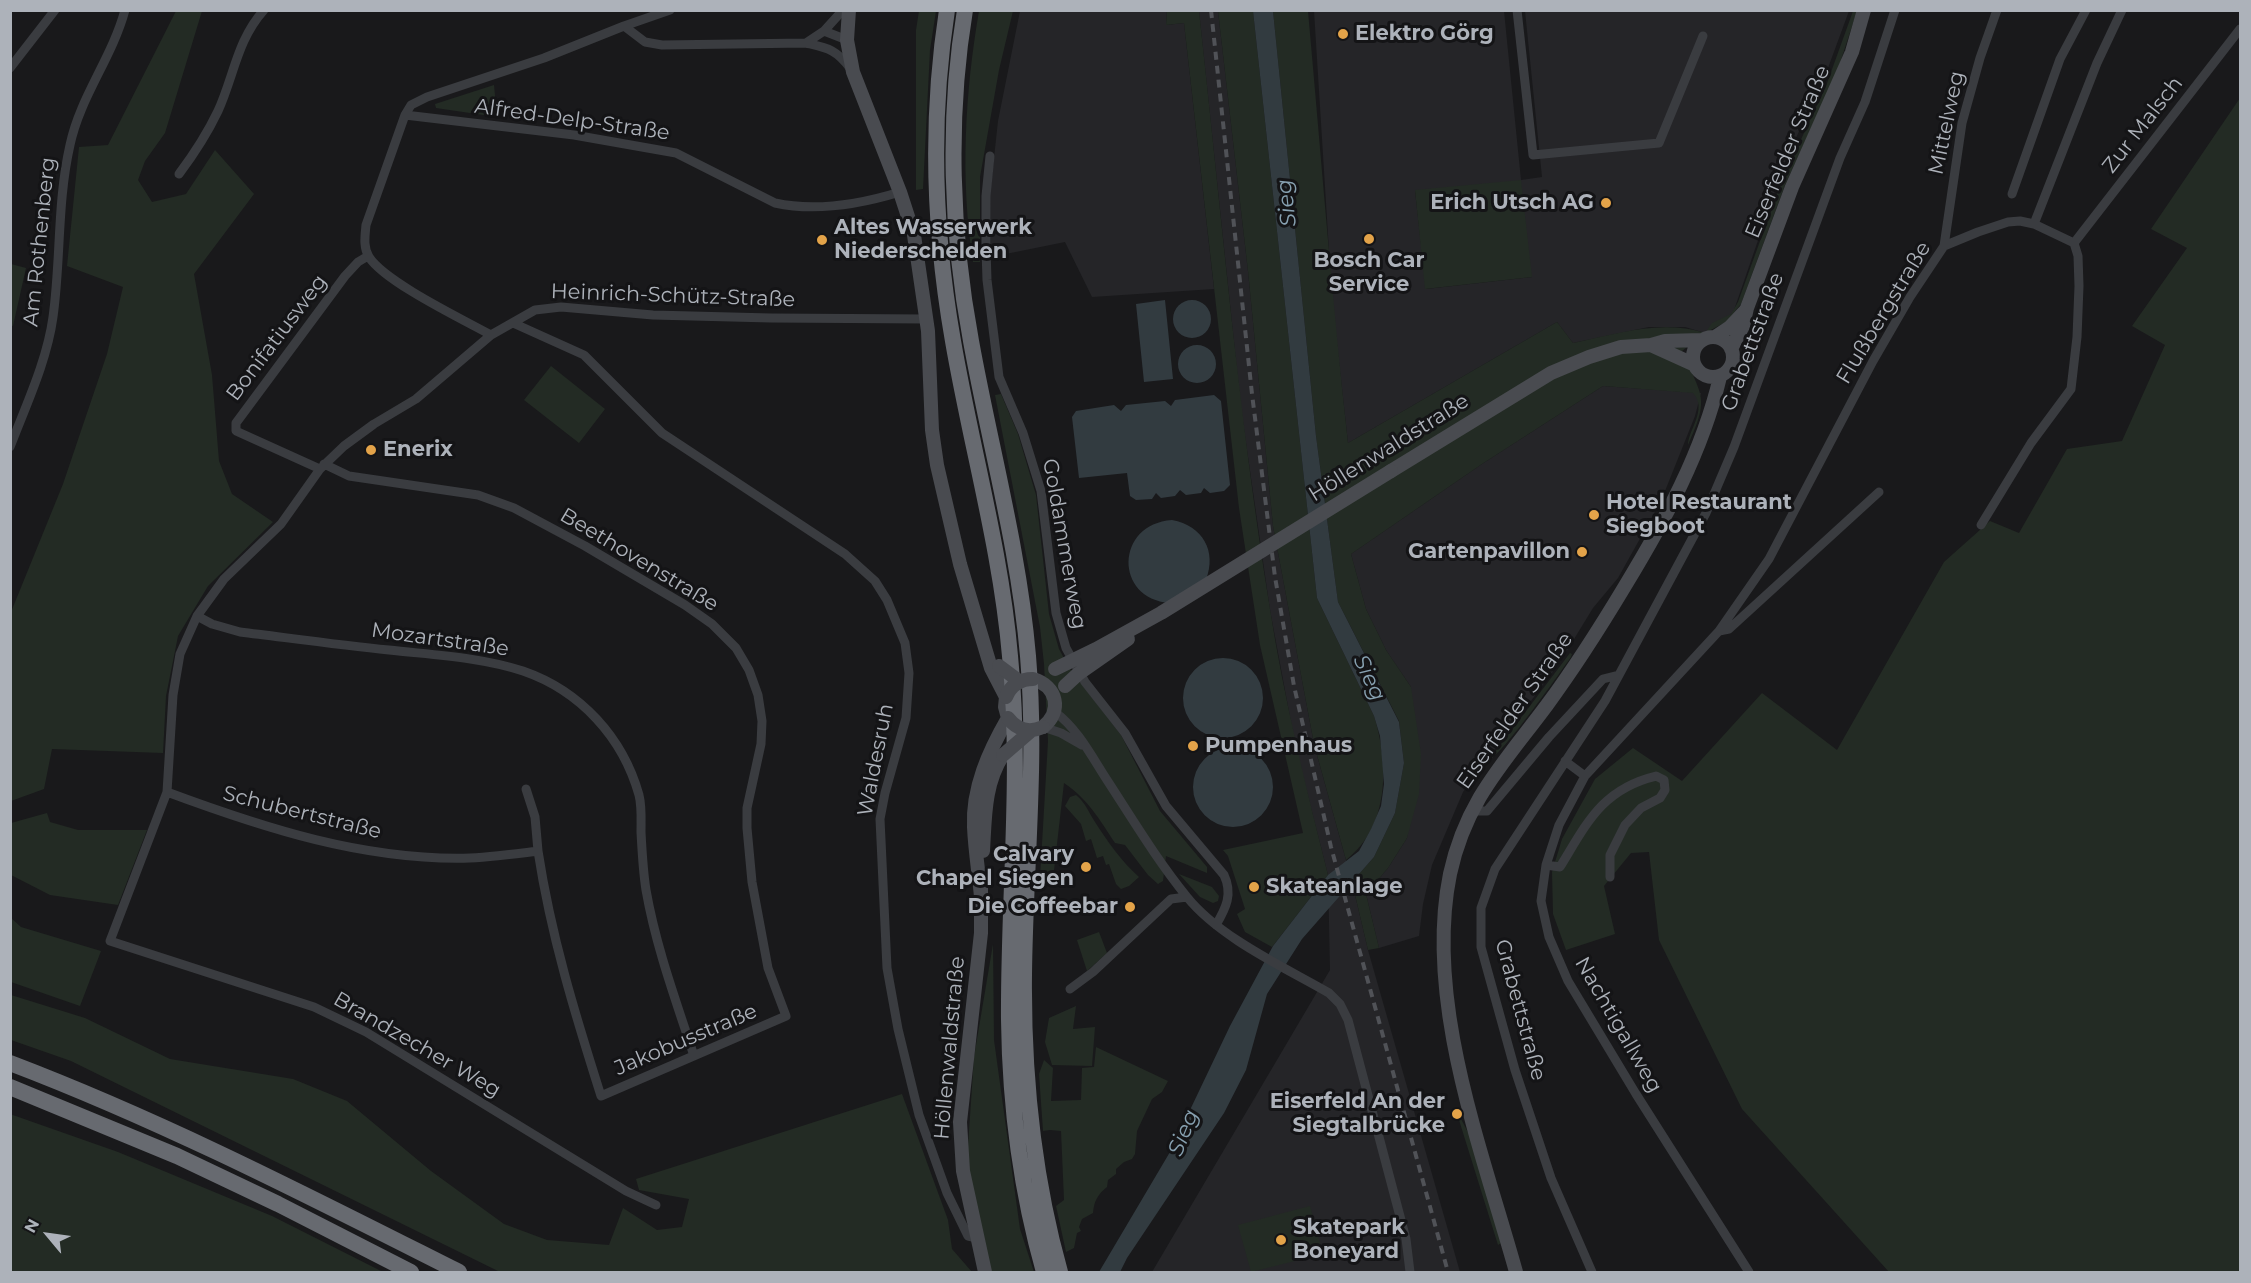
<!DOCTYPE html>
<meta charset="utf-8">
<style>
body{margin:0}
#map{position:relative;width:2251px;height:1283px;overflow:hidden;background:#19191b;font-family:Montserrat,sans-serif}
canvas{display:block}
.frame{position:absolute;inset:0;border:12px solid #adb2ba;pointer-events:none}
.north{position:absolute;left:18px;top:1205px;width:60px;height:60px;-webkit-text-stroke:4px #141416;paint-order:stroke;rotate:299deg;font-size:16px;font-weight:700;line-height:24px;text-align:center;color:#adb2ba}
.north::after{content:'';display:block;margin:auto;width:21px;height:27px;background:#adb2ba;clip-path:polygon(50% 0,100% 100%,50% 72%,0 100%)}
</style>
<div id="map">
<canvas width="2251" height="1283"></canvas>
<div class="frame"></div>
<div class="north">N</div>
</div>
<script>
const c = document.querySelector('canvas').getContext('2d');
c.lineJoin = 'round';
function paint(path, color) {
  c.fillStyle = color;
  c.fill(path, 'evenodd');
}
function stroke(path, color, width, dash) {
  c.strokeStyle = color;
  c.lineWidth = width;
  c.lineCap = dash ? 'butt' : 'round';
  c.setLineDash(dash || []);
  c.stroke(path);
}
function drawText(font, color, halo, rows, align = 'center') {
  c.font = font + ' Montserrat,sans-serif';
  c.lineWidth = 6;
  c.setLineDash([]);
  c.textBaseline = 'middle';
  c.strokeStyle = halo;
  c.fillStyle = color;
  for (const [text, x, y, turn = 0] of rows) {
    c.save();
    c.translate(x, y);
    c.rotate((+turn || 0) * Math.PI / 180);
    c.textAlign = isNaN(turn) ? turn : align;
    if (halo) c.strokeText(text, 0, 0);
    c.fillText(text, 0, 0);
    c.restore();
  }
}
const built = new Path2D(`
 M1020,11h147l-1,14 18,-2 30,266 -122,8 -27,-55 -74,15 -1,-62 8,-74z
 M1199,11h19l30,260 25,255 41,218 38,138 16,68 92,322h-308l178,-302 -2,-95 -32,-126 -26,-139 -29,-202z
 M1314,11h190l17,169 21,-3 -17,-166h324l-21,57 -43,94 -52,151 -28,20 -20,-6h-36l-76,16 -16,-21 -209,121 -16,-144zM1415,191l117,86 -106,12z
 M1603,386l98,7 -6,23 -34,85 -43,77 -25,30 -33,54 -97,130 -31,73 -9,39 -4,32 -40,12 -13,-54 22,-26 19,-30 4,-151 -25,-37 -20,-41 -15,-55 131,-90z`);
const green = new Path2D(`
 M176,11h26l-37,122 -20,28 -7,19 14,22 34,-8 29,-44 39,44 -60,80 18,101 7,86 13,33 41,28 -65,64 -30,50 -12,60 -3,57 -111,-4 -8,40 -33,12v-189l52,-128 44,-130 16,-67 -56,-21 12,-119 29,-2z
 M919,11h17l-6,39 -7,139 -7,1v-160z
 M979,11h34l-14,59 -19,107v85h-7c-13,-82 -8,-170 6,-251z
 M1167,11h32c22,199 39,400 71,598 14,90 36,178 58,266l-56,72 -27,-15 -8,-18 8,-5 -17,-53 -5,-6 80,-17 -43,-188 -21,-137 -55,-485 -18,2z
 M1218,11h35l64,587 57,118c15,48 16,110 -28,144l-32,-116 -41,-218 -25,-255z
 M1273,11h35c13,144 24,288 40,432l209,-121 16,21c44,-9 88,-24 132,-10l-23,18c20,46 28,46 6,94 0,-15 20,-36 5,-52l-90,-7 -121,78 -131,90 15,55 20,41 25,37 10,67 -2,40 -12,44 -19,30 -22,26 13,54 -11,2 -16,-68 22,-25 21,-44 9,-50 -5,-42 -61,-119 -22,-166z
 M1853,11h4l-20,61 -52,113 -44,119 -15,18 -21,11 7,-10 19,-9 7,-12 44,-122 44,-94z
 M494,85l3,32 -61,-9 -1,-4z
 M2240,98v1174h-351l-147,-163 -83,-169 -10,-88 -18,1 -27,33 11,48 -49,16 -13,-36 -1,-42 10,-33 33,-60 38,-31 49,33 80,-88 75,57 107,-188 46,-41 29,12 48,-84 55,-8 43,-96 -33,-19 55,-78 -36,-19z
 M1521,180l11,97 -107,12 -10,-99z
 M11,264l15,4 -13,58 -3,-1z
 M551,366l54,43 -26,34 -55,-43z
 M1001,394l17,40 18,61 13,119 10,35 11,20 51,66 39,76 47,56v6l-41,-17 -3,25 -5,3 -10,-9 -23,-30 -10,-2c-15,-23 -28,-45 -51,-60l-11,96 -13,-1 8,-137 -4,-77 -4,-37 -45,-232z
 M1570,653l2,1 -1,3c-12,17 -69,98 -82,103z
 M1076,795c9,7 12,16 19,27 13,20 26,39 44,55l-10,9 -8,3 -5,-5 -7,-20 -3,1 -3,-9 -6,2 -6,-19 -5,2 -5,-17 -16,-18 5,-9z
 M47,813l3,9 28,8h69l-29,75 -68,-10 -39,-20v-52z
 M1179,874l33,13 7,9 -1,5 -5,2 -13,-6z
 M11,918l10,9 80,24 -21,55 -69,-24z
 M1099,932l8,21 -20,18 -10,-31z
 M993,944l1,96 26,189 14,43h-43l-24,-111 7,-104z
 M11,995l74,23 85,41 123,20 54,22 84,70 73,53 43,16 62,5 14,-37 34,22 25,-3 7,-28 -50,-9 -3,-11 266,-85 46,126 4,29 20,23h-472l-429,-211 -60,-21z
 M1076,1006l-3,23 22,-2 -3,39 -40,-1 -7,-23 4,-24z
 M1096,1047l72,34 -6,11 -10,7 -15,32 -2,23 -3,5 -8,3 -8,7v5l-8,6 -1,7c-9,7 -13,14 -14,26l-11,6 -3,8 2,4 -4,2 -3,15 -8,4 -10,-46 8,-6 -3,-69 -11,-1 -7,1 -4,-57 5,-14 9,8 -2,33 30,-1 1,-32 12,-1z
 M10,1114l108,38 154,64 111,56h-372z
 M1461,1119l9,17 31,107 -3,2 -39,-125z
 M1310,1206l13,48 -72,18 -13,-47z`);
const water = new Path2D(`
 M1253,11h20l43,425 22,166 61,120 5,41 -9,50 -21,44 -72,82 -35,55 -21,76 -22,43 -97,145 -7,14h-21l71,-120 60,-126 43,-80 55,-71 31,-24 12,-22 10,-23 3,-22 -4,-48 -6,-20 -57,-118z
 M1173 319a19 19 0 1 1 38 0a19 19 0 1 1-38 0Z
 M1165,300l8,79 -29,3 -8,-78z
 M1178 364a19 19 0 1 1 38 0a19 19 0 1 1-38 0Z
 M1214,395l7,6 9,84 -6,6 -14,2 -6,-5 -3,5 -15,2 -6,-5 -5,6 -14,2 -5,-5 -4,6 -16,1 -6,-4 -3,-23 -48,5 -7,-61 4,-6 38,-6 7,6 5,-6 39,-4 6,5 4,-6z
 M1172,520c31,6 45,31 34,60l-36,23c-56,-4 -55,-79 2,-83z
 M1183 698a40 40 0 1 1 80 0a40 40 0 1 1-80 0Z
 M1193 787a40 40 0 1 1 80 0a40 40 0 1 1-80 0Z`);
const street = new Path2D(`
 M1517,10l16,145 126,-12 44,-107
 M624,26l21,16 17,3 144,-2c21,5 30,6 44,25
 M824,31l23,9
 M806,43l18,-12 19,-21
 M10,68l45,-58
 M405,115l169,20 102,18 99,50c41,9 86,1 125,-11
 M990,156l-4,40v53l1,31 12,97 24,56 18,58 15,122 10,35 19,34 40,51 41,73 58,69c9,19 2,33 -8,50
 M179,174c15,-20 28,-40 39,-63 16,-35 19,-71 46,-101
 M2012,194l48,-135 26,-49
 M2034,224l63,-161 25,-53
 M2074,243l166,-214
 M1944,246l18,-123 18,-65 17,-48
 M513,323l71,32 78,78 183,121 30,27 12,19 18,43 4,30 -3,45 -21,75 -5,26 7,149 11,61 21,86 28,78 21,43 9,2
 M491,335c-29,-16 -106,-53 -122,-78 -6,-10 -4,-21 -3,-32l39,-110 6,-10 16,-8 117,-39 80,-32 46,-16
 M10,447c16,-42 37,-86 43,-130 8,-57 4,-115 17,-172 10,-48 42,-87 55,-135
 M320,469l-84,-38v-8l109,-147 13,-14 10,-6
 M197,616l15,8 28,8c49,6 99,13 149,18 44,5 91,7 134,21 58,20 100,67 116,124 3,12 2,25 2,37 1,19 2,39 5,58 10,57 30,111 48,166
 M1719,631l10,-2 150,-137
 M1055,712c23,17 37,45 52,68 26,40 50,80 80,117 33,41 97,70 142,96l11,11 8,16 58,219 4,33
 M1043,727l18,6 21,12
 M1565,761l20,15
 M526,789l9,28 3,34
 M167,792c97,36 198,69 303,66 22,-1 45,-4 68,-7 13,85 37,163 63,245l185,-80 -18,-48 -16,-86 -5,-54v-20l14,-64 1,-23 -4,-26 -9,-25 -13,-22 -24,-24 -27,-19 -100,-59 -71,-38 -36,-13 -129,-19 -25,-12
 M1471,811h16l62,-74 54,-58 16,-4
 M1546,865l14,2c27,-44 42,-78 96,-91l8,4 1,10 -5,8 -19,10 -16,17 -15,30v22
 M1070,989l23,-17 78,-73 16,-2
 M656,1205l-30,-14 -260,-159 -52,-25 -204,-66 57,-149 6,-97 7,-41 17,-38 27,-37 57,-55 39,-55 24,-23 30,-22 42,-25 75,-64 44,-25 26,-3 92,8 118,3 155,1
 M1592,1272l-41,-94 -36,-108 -34,-123v-39l14,-39 110,-168 101,-188 28,-66 106,-289 25,-56 30,-92
 M1749,1272l-113,-178 -68,-113 -19,-44 -8,-36 5,-36 13,-40 26,-49 134,-145 50,-72 104,-198 37,-64 34,-51 34,-14 30,-10 12,-1 14,3 40,19 4,13 1,30 -2,51 -6,52 -40,54 -50,82`);
const secondary = new Path2D(`
 M849,10l-2,30 6,32 47,120 14,43 14,96 4,99 5,35 23,99 31,104 15,29 -1,10 3,11c-19,33 -36,70 -34,109 1,24 5,47 7,70
 M1693 357a20 20 0 1 1 40 0a20 20 0 1 1-40 0Z
 M1715,337l15,-10 16,-17
 M1651,345l42,19
 M1731,349l12,-23 4,-18 45,-121 60,-135 12,-42
 M1391,471l160,-98 38,-16 32,-10 30,-2 14,-4 36,-1
 M1033,679c24,7 30,32 10,48
 M983,851c2,-33 1,-67 20,-96
 M981,888v45l-21,189 3,49 22,101
 M1516,1272c-34,-122 -92,-271 -66,-398 16,-74 54,-111 97,-169 28,-38 54,-79 78,-119 40,-66 77,-133 95,-209`);
const highway = new Path2D(`
 M947,10c-17,110 -13,223 6,331 18,105 48,209 57,315 12,121 -2,243 -1,364 1,84 12,171 35,252
 M965,10c-18,108 -14,224 6,331 19,105 48,209 57,315 9,106 -3,213 -4,319 -1,100 9,201 36,297
 M10,1063c155,59 302,135 449,209
 M10,1087l167,69 101,48 133,68`);
const rail = new Path2D(`
 M1211,10l41,384 23,183 19,109 37,161 117,425`);
const secondaryBridge = new Path2D(`
 M999,666l20,15
 M1055,669l41,-20 65,-36 230,-142
 M1065,686l13,-12 50,-35
 M1006,697c5,-12 14,-18 27,-18
 M1008,718c9,12 22,15 35,9
 M1003,755l29,-25`);
const markers = [
 [1343,34,6,"#e3a349"],
 [1606,203,6,"#e3a349"],
 [1369,239,6,"#e3a349"],
 [822,240,6,"#e3a349"],
 [371,450,6,"#e3a349"],
 [1594,515,6,"#e3a349"],
 [1582,552,6,"#e3a349"],
 [1193,746,6,"#e3a349"],
 [1086,867,6,"#e3a349"],
 [1254,887,6,"#e3a349"],
 [1130,907,6,"#e3a349"],
 [1457,1114,6,"#e3a349"],
 [1281,1240,6,"#e3a349"]
];
const poiNames = [
 ["Elektro Görg",1355,34],
 ["Erich Utsch AG",1594,203,"right"],
 ["Altes Wasserwerk",834,228],
 ["Niederschelden",834,252],
 ["Bosch Car",1369,261,"center"],
 ["Service",1369,285,"center"],
 ["Enerix",383,450],
 ["Hotel Restaurant",1606,503],
 ["Siegboot",1606,527],
 ["Gartenpavillon",1570,552,"right"],
 ["Pumpenhaus",1205,746],
 ["Calvary",1074,855,"right"],
 ["Chapel Siegen",1074,879,"right"],
 ["Skateanlage",1266,887],
 ["Die Coffeebar",1118,907,"right"],
 ["Eiserfeld An der",1445,1102,"right"],
 ["Siegtalbrücke",1445,1126,"right"],
 ["Skatepark",1293,1228],
 ["Boneyard",1293,1252]
];
const streetNames = [
 ["Alfred-Delp-Straße",572,120,8],
 ["Mittelweg",1947,123,-78],
 ["Zur Malsch",2143,125,-52],
 ["Eiserfelder Straße",1788,152,-67],
 ["Am Rothenberg",40,242,-84],
 ["Heinrich-Schütz-Straße",673,296,2],
 ["Flußbergstraße",1884,313,-59],
 ["Bonifatiusweg",277,338,-53],
 ["Grabettstraße",1753,342,-70],
 ["Höllenwaldstraße",1389,448,-32],
 ["Goldammerweg",1064,544,80],
 ["Beethovenstraße",639,560,31],
 ["Mozartstraße",440,640,8],
 ["Eiserfelder Straße",1515,711,-55],
 ["Waldesruh",876,760,-79],
 ["Schubertstraße",302,813,14],
 ["Grabettstraße",1520,1010,75],
 ["Nachtigallweg",1618,1025,60],
 ["Jakobusstraße",686,1040,-23],
 ["Brandzecher Weg",417,1045,30],
 ["Höllenwaldstraße",950,1048,-85]
];
const waterNames = [
 ["Sieg",1287,203,-96],
 ["Sieg",1369,678,65],
 ["Sieg",1184,1133,-68]
];
paint(built, '#252528');
paint(green, '#232b24');
paint(water, '#323b40');
stroke(street, '#3a3c40', 9);
stroke(secondary, '#494b50', 14);
stroke(highway, '#676a70', 16);
stroke(rail, '#505257', 4, [8, 6]);
stroke(secondaryBridge, '#494b50', 14);
for (const [x, y, r, color] of markers) {
  const dot = new Path2D();
  dot.arc(x, y, r, 0, 2 * Math.PI);
  c.fillStyle = color;
  c.fill(dot);
  stroke(dot, '#141416', 2);
}
drawText('bold 21px', '#adb2ba', '#141416', poiNames, 'left');
drawText('21px', '#adb2ba', '#141416', streetNames);
drawText('italic 22px', '#87a1b1', '#141416', waterNames);
</script>
